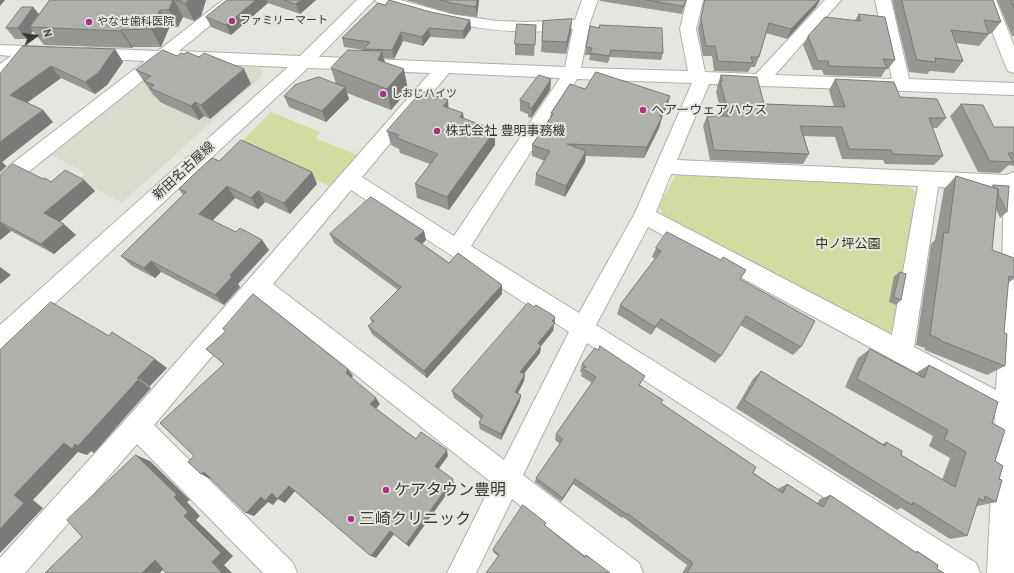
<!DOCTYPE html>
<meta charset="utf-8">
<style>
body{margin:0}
#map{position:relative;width:1014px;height:573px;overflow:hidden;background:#e5e6e0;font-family:"PT Sans",sans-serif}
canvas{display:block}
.north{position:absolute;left:16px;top:16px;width:40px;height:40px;-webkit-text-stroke:3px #e5e6e0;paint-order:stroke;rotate:75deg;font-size:11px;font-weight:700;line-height:16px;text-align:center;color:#373735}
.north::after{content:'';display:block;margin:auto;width:14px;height:18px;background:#373735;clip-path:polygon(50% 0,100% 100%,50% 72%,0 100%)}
</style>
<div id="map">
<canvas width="1014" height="573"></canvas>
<div class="north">N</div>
</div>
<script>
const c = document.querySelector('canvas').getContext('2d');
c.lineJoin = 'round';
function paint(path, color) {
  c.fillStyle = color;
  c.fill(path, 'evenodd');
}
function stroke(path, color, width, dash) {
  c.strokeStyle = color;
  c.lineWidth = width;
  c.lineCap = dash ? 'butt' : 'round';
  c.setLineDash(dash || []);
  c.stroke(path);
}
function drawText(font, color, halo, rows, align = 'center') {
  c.font = font + ' "PT Sans","Noto Sans JP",sans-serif';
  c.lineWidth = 4;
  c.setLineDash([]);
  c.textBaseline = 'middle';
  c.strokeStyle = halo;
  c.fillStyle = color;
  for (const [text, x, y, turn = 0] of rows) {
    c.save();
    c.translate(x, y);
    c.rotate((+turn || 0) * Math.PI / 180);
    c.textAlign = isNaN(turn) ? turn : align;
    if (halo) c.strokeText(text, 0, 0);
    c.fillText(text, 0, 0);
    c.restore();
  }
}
const built = new Path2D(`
 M167,63l94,4 1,9 -140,127 -44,-23 7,-7 -38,-20 113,-89z`);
const green = new Path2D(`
 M271,112l49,20 -5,6 45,18 -28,31 -96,-40z
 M678,175l231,11 11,10 -23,134 -13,4 -221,-119 -4,-9 15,-29z`);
const minor = new Path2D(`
 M223,0h18l-62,51 386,16 8,-38c-74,9 -126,-6 -195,-26l-3,-3h25l51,14 45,7 31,1 48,-2 7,-20h16l-8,22 -9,46 107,3 -8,-42 7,-29h16l-7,29 9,43 51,2 69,-74h16l-66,75 117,4 -17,-79h16l18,79 105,4v12l-305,-11 -32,76 329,15 8,-3v401h-27l8,-158 -347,-188 -52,98 380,238 4,10h-40l-353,-230 -64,132 116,88 4,10h-37l-94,-74 -36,74h-29l45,-90 -232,-184 -106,126 139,138 4,10h-34l-126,-129 -112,129h-25v-15l128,-141 302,-344 -264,-11 -159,127 -7,2v-18l145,-112 -57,-3 -6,-1 -2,-4 2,-4 6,-1 70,3zM449,73l111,5 -106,158 -92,-59zM577,79l115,4 -57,130 -56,100 -108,-67zM671,174l247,12 -26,149 -236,-123zM938,187l66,3 -3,116 -5,84 -82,-43zM351,190l218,142 -65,128 -231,-176z
 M980,0h16l18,46v27l-6,-2 -2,-4z
 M0,45l50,2 6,1 2,4 -2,4c-8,2 -20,-2 -26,2 -11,6 -18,16 -30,20v-14l11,-8 -11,-1z`);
const major = new Path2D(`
 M357,0h17l-64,66 -302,281 -8,4v-26l298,-267z`);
const wall = new Path2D(`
 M50,0h156l-5,16 -7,5 -11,-4 -5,10 -9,1 -8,19h-28l-1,1 -88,-3 -11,-14 -6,8h-12l-9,-11 27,-21 6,8z
 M227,0h89l-16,14 -32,-11 -37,32 -20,-8 -5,-10z
 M406,0h73l-2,17 -24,-3z
 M600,0h86l-4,14 -82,-13z
 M705,0h115l-4,7 -29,32 -21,-6 -7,24 -4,10h-4l-3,5 -34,-1 -2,-15h-9l-5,-27z
 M892,0h101l8,22 -10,12 -2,-1v1l-10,12 -23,-3 7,18 -9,12 -24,-2 -3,3 -18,-2z
 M997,0h17v36h-2z
 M385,5l46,7 39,8 1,9 -7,10 -34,-2 -7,9 -20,-5 -9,18 -10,-1 1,4 23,28 -17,20 -44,-17 2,6 -23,23 -37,-15 -5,-11 52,-12 -5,-16 33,-18 -20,-3 -2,-9z
 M859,14l36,46 -7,9h-2l-5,8 -57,-2 -2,-5h-9l-10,-25 5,-9 47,-16z
 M543,21l28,10 -5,23 -25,-2z
 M536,25l-2,31 -19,-1v-11z
 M586,47l77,6 -2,7 -51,-3 -2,6 -19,-3 1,-5h-5z
 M115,49l8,13 -16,23 -12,9 -34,-16 -34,25 26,19 -51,40 4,4 -6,6v-98z
 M177,56l74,28 -41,35 -6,-3 -5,4 -39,-18 -4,-5 -2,-1 -18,-26z
 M721,75l43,29 70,3 -5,-17 6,-11 65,18 46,21 -9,10h-4l10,28 -9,9 -49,-1 -2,-4 -41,-1 -7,-22 -31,-1 5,18 -6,10 -93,-4 -7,-34 4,-10h15l-6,-24 1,-3v-3z
 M551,79l-1,11 -19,28 -3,-1v-3l-8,-3v-11z
 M585,89l85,7 -3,11 -5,10 -3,11 -15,30 -58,-2 -1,6 -20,35 -30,-12 1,-11 9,-13 -13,-5v-11l18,-27 1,-5z
 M961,104l33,23h20v39l-5,-1 -9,8 -22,-1 -28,-56z
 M448,108l15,5 1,6 31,11v15l-46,65 -32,-12 -2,-14 15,-20 -30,-11 -1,-4 -8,-4 -4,-14z
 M219,161l93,11 5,12 -27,30 -25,-12 -7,7 -23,-11 -23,23 24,11 26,8 7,10 -31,34 2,3 -16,18 -63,-33 -6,6 -23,-12 -11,-10 62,-61 -4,-6z
 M0,175l43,4 8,3 33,-2 11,11 -35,31 16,13 -22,19 -43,-23 -11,9z
 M956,176l36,11 1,-2 14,27 -7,6 -4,-9 -4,41 22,8v21l-6,4 -4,50 1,33 -18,9 -62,-25v-2l-9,-3 15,-101 4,-4 9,-51z
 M424,231l2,9 -4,4 27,19 53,31 -75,84 -55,-44 -4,-8 4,-3 -2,-5 28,-28 -64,-47 -4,-9z
 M656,248l84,31 61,68 -8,8 -53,-30 -19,31 -6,7 -59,-36 -5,8 -34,-21 3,-9 35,-46 -3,-2z
 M900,272l1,28 -5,5 -7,-3 5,-26z
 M534,307l21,11 -2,13 -12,15 -1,7 -16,20 1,1 -1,7 -6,12 2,8 -19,39 -21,-11 -1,-6 2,-4 -27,-21 -2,-7z
 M870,349l46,24 13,-8 63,58 3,38 4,18 -3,23 -18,4h-2l-9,30 -17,3 -49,-31 -4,2 -161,-102 17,-29 8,-8 122,73 3,-2 15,13 41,25 8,-22 -21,-12 4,-10 -88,-49 13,-29z
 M582,364l58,21 21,18 92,70 25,16 9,-5 30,20 3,-5 10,-4 85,57 2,-1 20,18 7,4h-262l5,-8 -64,-48 -1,1 -49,-34 -12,18 -26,-20 1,-4 24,-34 -5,-4 1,-6 36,-51 -11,-7 1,-3 -2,-1z
 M545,526l40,30 1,-1 24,18 -112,-17 -5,-4v-2z`);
const shadedWall = new Path2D(`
 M0,0h5l-5,6z
 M173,0h1l9,17 -5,10 -9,-17z
 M190,0h16l-5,16 -7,5 -9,-18z
 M256,0h11l1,3 -37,32 -5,-10z
 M301,0h15l-16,14 -4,-10z
 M477,0h2l-2,17 -1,-10z
 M819,0h1l-4,7 -29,32 4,-10z
 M33,7l9,11 -12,9 3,4 -6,8 -9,-11z
 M160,10l9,18 -8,19 -10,-18z
 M572,19l-1,12 -5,23 1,-12z
 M470,20l1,9 -7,10 -1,-8z
 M429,28l1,9 -7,9 -1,-9z
 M121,30l12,17 -1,1 -12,-17z
 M401,32l2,9 -9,18 -2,-9z
 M115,49l8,13 -16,23 -12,9 -10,-12z
 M382,51l5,22 -9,-13z
 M51,66l10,12 -40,29 -11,-12z
 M244,69l7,15 -41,35 -9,-14z
 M404,69l4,21 -17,20 -4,-21z
 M551,79l-1,11 -19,28 1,-10z
 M345,87l4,12 -23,23 -4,-11z
 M670,96l-3,11 -11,21 4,-12z
 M448,100l1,15 -6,-9z
 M195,102l9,14 -5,4 -8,-14z
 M43,110l10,12 -51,40 4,4 -6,6v-30z
 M463,113l1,15 -4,-11z
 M662,117l-3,11 -15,30 3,-11z
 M495,130v15l-46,65 -2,-13z
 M586,151l-1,11 -20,35 1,-11z
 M312,172l5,12 -27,30 -6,-11z
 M84,180l11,11 -38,33 -13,-11z
 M227,186l8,12 -27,27 -9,-11z
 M258,191l7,11 -7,7 -7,-11z
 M0,222l11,9 -11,9z
 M64,224l12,11 -22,19 -13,-10z
 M424,231l2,9 -9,9 -2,-10z
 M262,240l7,10 -31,34 2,3 -16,18 -9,-10 15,-20z
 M151,261l10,11 -6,6 -11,-10z
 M0,267l11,8 -11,9z
 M502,285v9l-75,84 -3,-7z
 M555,318l-2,13 -12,15 -1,7 -20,26v-7l32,-51z
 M661,319l-10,16 4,-8z
 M155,359l12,9 -18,19 -12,-9z
 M348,369l5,7 -3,4 -4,-7z
 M525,374l-1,7 -9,18v-7z
 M139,379l12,9 -57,65 -3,-2 -4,4 -9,-3 -45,48 10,8 -43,45v-24l14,-34 50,-52z
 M521,395l-1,6 -19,39v-6z
 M376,398l4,6 -6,7 -4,-7z
 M447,450l1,6 -11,15 -2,-5z
 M136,455l14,6 40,39 -3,2 13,14 -4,4 37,36 -9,9 8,8h-10l-10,-11 -28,-46 -10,-19z
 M204,472l9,4 -3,3 -9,-5z
 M453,479l1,5 -45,63 -3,-3z
 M575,479l-2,5 -12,18 2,-4z
 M289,486l7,4 -11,13 -7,-4 -5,6 -5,-3 -14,14 -8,-3 15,-16z
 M390,531l4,3 -18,24 -5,-2z
 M155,560l14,3 -9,10h-18z`);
const building = new Path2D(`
 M50,0h123l-4,10h-9l-9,19 -30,1 -1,1 -90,-4z
 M176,0h14l-5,3z
 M227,0h29l-30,25 -20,-8z
 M284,0h17l-5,4z
 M389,0l42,12 39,8 -7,11 -34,-3 -7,9 -21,-5 -9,18 -28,-1 6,-7 -28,-4 36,-35 7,2z
 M441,0h36l-1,7 -24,-4z
 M647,0h39l-2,6z
 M705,0h114l-28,29 -22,-6 -10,34h-8l2,6 -35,-2 -3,-15h-9l-5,-27z
 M902,0h91l8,22 -17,-2 5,14 -38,-4 12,31 -28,-3 1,4 -19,-2z
 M1011,0h3v7z
 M22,7h11l-15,21h-12z
 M859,14l26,3 10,43 -12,-1 4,9 -58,-2 -1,-5h-10l-10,-25 17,-19 35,4z
 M572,19l-5,23 -25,-1 1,-20z
 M517,24l19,1 -1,20 -20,-1z
 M600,25l62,3 1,25 -52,-3 -2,6 -19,-3 2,-5 -6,-1 4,-21 9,2z
 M23,46l92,3 -17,24 -13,9 -34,-16 -41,29 33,15 -43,32v-68z
 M163,50l14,6 4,-3 3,1 3,-2 12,5 5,-4 40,16 -43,36 -6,-3 -4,4 -41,-18 4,-3 -10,-4 7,-5 -15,-6z
 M348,50l34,1 -4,9 26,9 -17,20 -56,-21z
 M596,72l74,24 -10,20 2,1 -15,30 -80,-3 19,7 -20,35 -30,-12 14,-23 -18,-6 21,-31 -2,-1 19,-29 15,5z
 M539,75l12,4 -19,29 -4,-1 2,-3 -10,-4z
 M721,75l36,2 7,27 81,3 -10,-28 59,3 6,15 37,2 9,19h-17l14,38 -50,-2 -2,-4 -42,-1 -7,-22 -42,-1 9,28 -95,-4 -7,-34h22l-9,-35h2z
 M319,77l26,10 -23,24 -38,-15 11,-11z
 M422,91l26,9 -5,6 20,7 -3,4 35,13 -48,67 -32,-13 23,-30 -41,-16 2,-3 -12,-4z
 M961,104l22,1 11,22h20v26h-6l5,9 -23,-1z
 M241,140l71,32 -28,31 -26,-12 -7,7 -24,-12 -28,28 37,18 4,-4 22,12 -32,35 2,2 -17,18 -64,-34 -7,7 -23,-12 65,-64 -7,-3 15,-15 18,-16 7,3z
 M13,164l30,15 2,-1 6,4 14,-12 19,10 -40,33 20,11 -23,20 -41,-22v-47z
 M956,176l42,13 -6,61 22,8v19l-5,-1 -5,57 3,1 -2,32 -66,-26 1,-1 -10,-4 14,-103 4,1z
 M993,185l16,1 -2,26 -9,-18v-5l-4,-2z
 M371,197l53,34 -9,8 34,24 9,-10 44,32 -78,86 -56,-45 6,-5 -4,-3 31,-31 -71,-53z
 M667,232l54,28 2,-3 23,13 -6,9 75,42 -14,26 -55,-31 -25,40 -60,-37 -6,8 -35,-22 41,-54 -5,-3z
 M900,272l6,2 -5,26 -7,-3z
 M253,294l95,75 -2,4 30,25 -6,6 46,35 5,-7 26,18 -12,16 18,13 -47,65 -16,-13 -19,25 -82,-70 -12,13 -5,-6 -7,8 -4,-4 -15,16 -42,-41 -3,2 -13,-12 6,-6 -34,-33 64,-59 -18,-15 20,-18 -3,-2z
 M51,302l58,34 3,-4 43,27 -18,19 2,1 -61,67 -3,-2 -3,5 -8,-6 -50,52 10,8 -24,26v-179z
 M528,303l6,4 2,-2 18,11 1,2 -3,3 3,2 -17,20 3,3 -21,26 5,2 -10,18 6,3 -20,39 -22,-11 4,-8 -31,-24z
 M600,346l45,30 -6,9 24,15 -2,3 95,64 -3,6 30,20 4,-9 36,23 7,-12 87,58v-2l21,14 -1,4 7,4h-257l6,-10 -66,-50 -1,1 -51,-35 -12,19 -27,-20 27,-39 -7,-5 40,-57 -13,-8 3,-2 -4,-3 13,-16 3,2z
 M870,349l54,29 5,-13 69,37 -6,21 13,7 -10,31 8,5 -4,13 3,1 -6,22 -11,-6 -1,5 -5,-3 -12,38 -54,-34 -1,3 -168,-105 17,-29 124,75 1,-4 16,9 -1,4 54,32 11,-35 -22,-13 4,-9 -91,-51z
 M136,455l41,40 -3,2 14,15 -4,4 37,37 -9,9 10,11h-56l-11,-13 -13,13h-97l37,-36 -15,-17z
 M523,505l23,18 -2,2 41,32 1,-2 24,18h-124l13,-18 -6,-5z`);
const markers = [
 [232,21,4,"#aa3186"],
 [89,22,4,"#aa3186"],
 [383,94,4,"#aa3186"],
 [643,110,4,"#aa3186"],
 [437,131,4,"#aa3186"],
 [386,490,4,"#aa3186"],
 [351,519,4,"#aa3186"]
];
const farPoinames = [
 ["ファミリーマート",240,21],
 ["やなせ歯科医院",97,22],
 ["しおじハイツ",391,94]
];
const poiNames = [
 ["ヘアーウェアハウス",651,110],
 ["株式会社 豊明事務機",445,131]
];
const streetNames = [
 ["新田名古屋線",184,171,-43]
];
const parkNames = [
 ["中ノ坪公園",848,244]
];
const nearPoinames = [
 ["ケアタウン豊明",394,490],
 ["三崎クリニック",359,519]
];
paint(built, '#d9dbce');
paint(green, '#d4dba1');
stroke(minor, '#afb0ab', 2);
stroke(major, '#afb0ab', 2);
paint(minor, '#fff');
paint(major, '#fff');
paint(wall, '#969793');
paint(shadedWall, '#7a7b78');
paint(building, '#afb0ab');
stroke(building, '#7a7b78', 1);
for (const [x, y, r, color] of markers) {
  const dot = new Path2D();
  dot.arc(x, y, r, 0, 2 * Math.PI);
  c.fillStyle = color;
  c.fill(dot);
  stroke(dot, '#e5e6e0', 1.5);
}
drawText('11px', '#373735', '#e5e6e0', farPoinames, 'left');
drawText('13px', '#373735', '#e5e6e0', poiNames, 'left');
drawText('13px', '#373735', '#e5e6e0', streetNames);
drawText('13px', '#2e310f', '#e5e6e0', parkNames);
drawText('16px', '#373735', '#e5e6e0', nearPoinames, 'left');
</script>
